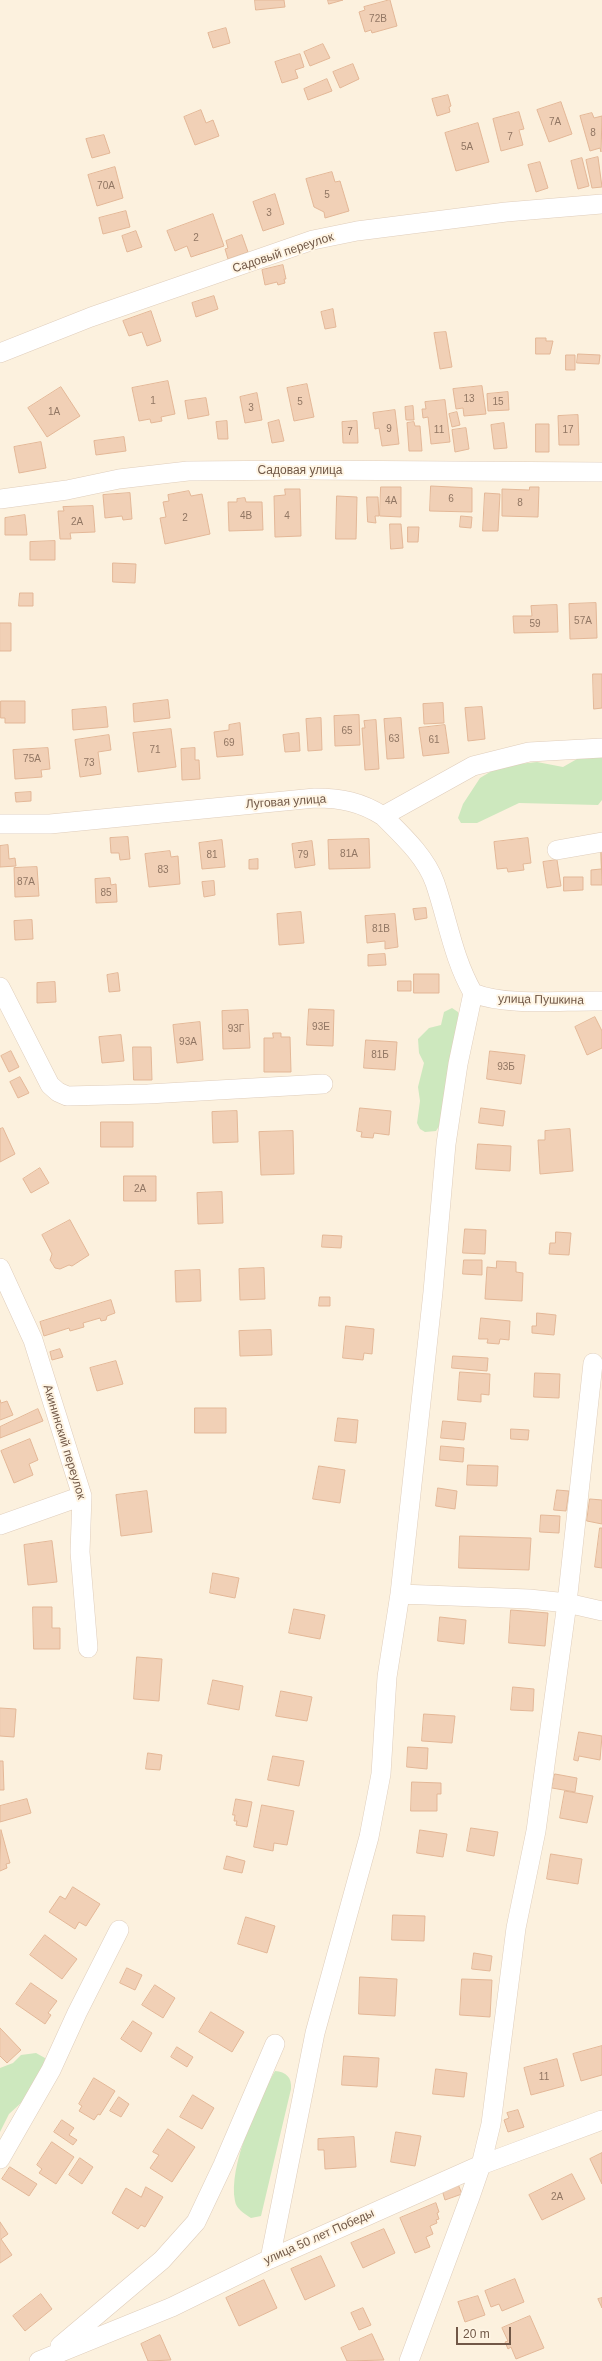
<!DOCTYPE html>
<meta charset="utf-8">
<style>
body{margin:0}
#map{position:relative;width:602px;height:2361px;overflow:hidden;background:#fcf1de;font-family:Helvetica,sans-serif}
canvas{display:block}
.scale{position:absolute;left:456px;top:2327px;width:55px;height:18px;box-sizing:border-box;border:2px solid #715847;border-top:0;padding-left:5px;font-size:12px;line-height:14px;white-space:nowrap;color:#715847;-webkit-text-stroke:3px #fff5e4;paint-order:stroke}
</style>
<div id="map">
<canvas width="602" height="2361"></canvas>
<div class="scale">20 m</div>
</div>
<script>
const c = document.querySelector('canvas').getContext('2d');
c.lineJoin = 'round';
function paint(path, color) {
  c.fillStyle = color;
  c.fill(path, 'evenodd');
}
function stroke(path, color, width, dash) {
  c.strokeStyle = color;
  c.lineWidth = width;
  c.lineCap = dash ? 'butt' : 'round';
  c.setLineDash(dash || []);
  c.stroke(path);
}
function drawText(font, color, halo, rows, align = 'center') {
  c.font = font + ' Helvetica,sans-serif';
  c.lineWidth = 4;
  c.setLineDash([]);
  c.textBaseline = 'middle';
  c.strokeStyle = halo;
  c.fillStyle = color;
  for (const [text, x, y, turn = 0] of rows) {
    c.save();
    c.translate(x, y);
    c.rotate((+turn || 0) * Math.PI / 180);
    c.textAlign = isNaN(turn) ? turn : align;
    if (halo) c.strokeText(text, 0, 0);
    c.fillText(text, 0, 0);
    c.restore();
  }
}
const green = new Path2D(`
 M584,755h18v45l-4,5 -79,-2 -42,20h-16l-3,-5 5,-14 17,-26 20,-12 37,-4 26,5z
 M452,1008l6,4 1,6 -18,105 -5,8 -11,1 -5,-3 -3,-6 3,-22 -2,-14 6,-24 -5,-10 -1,-14 11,-11 12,-3 3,-13z
 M36,2053l9,5 -1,12 -10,21 -25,23 -9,18v-64l13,-5 8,-8z
 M275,2071c11,1 17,6 16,18l-30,127 -10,2c-6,-4 -15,-9 -16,-17 -7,-34 23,-100 40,-130z`);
const building = new Path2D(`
 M255,0h29l1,7 -29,3z
 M328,0h15l-14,4z
 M390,0l7,26 -25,7 -1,-3 -6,2 -6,-20 6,-2 -1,-3z
 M226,28l4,15 -17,5 -5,-15z
 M323,44l7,14 -20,8 -6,-14z
 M300,54l4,13 -9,3 3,8 -16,5 -7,-21z
 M353,64l6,15 -19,9 -7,-16z
 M327,79l5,12 -24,9 -4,-11z
 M448,95l3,11 -2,1 1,5 -13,4 -5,-17z
 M561,102l11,32 -23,8 -12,-32z
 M201,110l5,13 7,-3 6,16 -24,9 -11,-28z
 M519,112l5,17 -5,1 4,15 -22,6 -8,-32z
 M592,113l2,5 8,-2 -1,36 -1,-4 -10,3 -10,-35z
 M478,123l11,39 -33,9 -11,-38z
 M104,135l6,18 -18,5 -6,-19z
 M598,157l4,30 -10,1 -6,-28z
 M582,158l7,28 -11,3 -7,-28z
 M540,162l8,26 -12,4 -8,-27z
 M115,167l8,31 -26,8 -9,-31z
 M332,172l3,10 5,-1 9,30 -24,7 -1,-6 -10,-5 -8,-28z
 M275,194l9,30 -21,7 -10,-29z
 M126,211l4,16 -27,7 -4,-16z
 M213,214l11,32 -33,11 -4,-11 -12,5 -8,-20z
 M136,231l6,16 -15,5 -5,-16z
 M242,235l6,17 -20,7 -3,-10 3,-1 -2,-7z
 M283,265l3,14h-2l1,4 -7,2 -1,-3 -12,3 -3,-15z
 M214,296l4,13 -22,8 -4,-14z
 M333,309l3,18 -11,2 -4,-17z
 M151,311l10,30 -14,5 -5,-14 -13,4 -6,-15z
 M446,332l6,35 -12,2 -6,-36z
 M536,338h10v3h7l-3,13h-14z
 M578,354l22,1 -1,9 -22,-1z
 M566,355h9v15h-9z
 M168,381l7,33 -14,3 1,4 -11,2 -1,-4 -11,2 -7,-33z
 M307,384l7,33 -20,4 -7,-33z
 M482,386l4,28 -22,2 -1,-8 -7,1 -3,-20z
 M61,387l19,29 -33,21 -19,-29z
 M508,392l1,18 -21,1 -1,-17z
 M257,393l5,27 -17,3 -5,-26z
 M206,398l3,17 -21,4 -3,-18z
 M445,400l5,42 -19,2 -3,-27 -5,1 -1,-9h4l-1,-7z
 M413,406l1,14h-8l-1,-13z
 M395,410l4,34 -17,2 -3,-18 -4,1 -2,-16z
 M457,412l3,13 -8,2 -3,-13z
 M578,415l1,30h-20l-1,-29z
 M279,420l5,21 -12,2 -4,-20z
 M227,421l1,18h-10l-2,-17z
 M357,421l1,22h-15l-1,-21z
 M414,422l1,4h5l2,25h-13l-2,-28z
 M504,423l3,25 -13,1 -3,-24z
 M536,424h13v28h-13z
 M466,428l3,21 -14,3 -3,-22z
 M124,437l2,14 -30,4 -2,-14z
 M41,442l5,26 -27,5 -5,-26z
 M431,486l41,2v24l-42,-1z
 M381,487h20v30l-21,-1z
 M530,487h9l-1,30 -36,-1v-27l27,1z
 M285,489h15l1,47 -26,1 -1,-41 11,-1z
 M189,491l2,5 11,-2 8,40 -45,10 -5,-26 6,-1 -3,-15 6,-1 -1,-6z
 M130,493l2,26 -9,1 -1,-4 -17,2 -2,-23z
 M485,493l15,1 -2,37h-15z
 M337,496l20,1 -1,42h-20z
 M367,497h11l1,19h-4l1,7 -8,-1z
 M245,498l1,4h16l1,28 -34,1 -1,-29h9v-3z
 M93,506l2,26 -25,1 1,6h-11l-2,-28h6l-1,-4z
 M25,515l2,20h-22v-17z
 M461,516l11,1 -1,11 -11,-1z
 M390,524h11l2,24 -12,1z
 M408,527h11l-1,15h-10z
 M55,541v19h-25v-18z
 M113,563l23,1 -1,19 -22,-1z
 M20,593h13v13h-14z
 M596,603l1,35 -27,1 -1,-35z
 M557,605l1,27 -44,1 -1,-17h19l-1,-10z
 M0,623h11v28h-11z
 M593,674h9v34l-8,1z
 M168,700l2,18 -36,4 -1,-18z
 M1,701h24v22h-20v-5h-4z
 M443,703l1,20 -20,1 -1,-20z
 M106,707l2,20 -35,3 -1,-20z
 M482,707l3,32 -17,2 -3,-33z
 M359,715l1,30 -25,1 -1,-30z
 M321,718l1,32 -14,1 -2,-32z
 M401,718l3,40 -17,1 -3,-40z
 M376,720l3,49 -14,1 -3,-42h3l-1,-7z
 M240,723l3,32 -26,2 -3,-25 15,-2v-5z
 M445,725l4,28 -26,3 -4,-28z
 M171,729l5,38 -38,5 -5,-39z
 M299,733l1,18 -15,1 -2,-17z
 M109,735l2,15 -13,2 3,22 -21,3 -5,-37z
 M48,748l2,21 -9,1 1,7 -27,2 -2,-29z
 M195,748v12h4l1,19 -18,1 -1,-31z
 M31,792v9l-15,1 -1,-9z
 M128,837l2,22 -10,1 -1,-7h-8l-1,-15z
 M528,838l3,25 -8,1 1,6 -16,2 -1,-4 -10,1 -3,-27z
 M369,839l1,29 -41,1 -1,-29z
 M222,840l3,27 -23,2 -3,-26z
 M312,841l3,24 -20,3 -3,-24z
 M8,845l1,14 6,-1 1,8 -16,1v-21z
 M170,851l1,6 7,-1 2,28 -31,3 -4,-33z
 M601,852l1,33h-11v-15l10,-1z
 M258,859v10h-9v-9z
 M557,860l4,26 -14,2 -4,-26z
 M37,867l2,29 -24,1 -1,-29z
 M564,877h19v13l-19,1z
 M110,878l1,7 5,-1 1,18 -21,1 -1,-24z
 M214,881l1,14 -11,2 -2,-15z
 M426,908l1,10 -12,2 -2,-11z
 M301,912l3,31 -25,2 -2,-31z
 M395,914l3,33 -13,2v-8l-18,2 -2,-27z
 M32,920l1,19 -18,1 -1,-19z
 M385,954l1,11 -18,1v-11z
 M118,973l2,18 -11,1 -2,-17z
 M414,974h25v19h-25z
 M398,981h13v10h-13z
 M55,982l1,20 -19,1v-20z
 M309,1009l25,1 -1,36 -26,-1z
 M248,1010l2,38 -27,1 -1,-38z
 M595,1017l7,14v17l-15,7 -12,-28z
 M200,1022l3,38 -26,3 -4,-38z
 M273,1033h8v4h9l1,35h-27v-34h9z
 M121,1035l3,26 -22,2 -3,-26z
 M366,1040l31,2 -2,28 -31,-2z
 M133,1047h18l1,33h-18z
 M11,1051l8,16 -10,5 -8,-16z
 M490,1051l35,4 -4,29 -34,-5z
 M20,1077l9,16 -11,5 -8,-16z
 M360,1108l31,3 -2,24 -15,-2 -1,5 -12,-1 1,-5 -5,-1z
 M481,1108l24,3 -2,15 -24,-3z
 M237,1111l1,31 -25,1 -1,-31z
 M101,1122h32v25h-32z
 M3,1128l12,26 -15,8v-33z
 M570,1129l3,42 -33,3 -2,-34h7v-9z
 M293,1131l1,43 -33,1 -2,-43z
 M478,1144l33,2 -1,25 -34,-2z
 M40,1168l9,15 -18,10 -8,-14z
 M124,1176h32v25h-32z
 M222,1192l1,31 -25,1 -1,-31z
 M70,1220l19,35 -17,11 -3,-1 -9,4 -5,-1 -5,-8 2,-6 -10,-19z
 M465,1229l21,1 -1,24 -22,-1z
 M556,1232l15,1 -2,22 -20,-1 1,-11h5z
 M323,1235l19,1 -1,12 -19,-1z
 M464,1260h18v15l-19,-1z
 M497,1261l19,1v10l7,1 -1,28 -37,-2 2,-32 9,1z
 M264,1268l1,31 -25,1 -1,-31z
 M200,1270l1,31 -25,1 -1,-31z
 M320,1297h10v9h-11z
 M111,1300l4,13 -8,3 -1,4 -5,1 -1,-3 -17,5 1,4 -14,4 -1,-3 -25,8 -4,-14z
 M537,1313l19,2 -2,20 -22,-2v-7h4z
 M481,1318l29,3 -1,19 -9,-1 -1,5 -12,-1 1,-4h-9z
 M346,1326l28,3 -2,25 -8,-1 -1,7 -20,-2z
 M271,1330l1,25 -32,1 -1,-25z
 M60,1349l3,8 -11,3 -2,-8z
 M453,1356l35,2 -1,13 -35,-3z
 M116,1361l7,23 -26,7 -7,-23z
 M460,1372l30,2 -1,21 -8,-1v8l-23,-2z
 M535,1373l25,1 -1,24 -25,-1z
 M0,1400l1,3 6,-2 6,14 -13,5z
 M195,1408h31v25h-31z
 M38,1409l5,12 -43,17v-11z
 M338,1418l20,2 -2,23 -21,-2z
 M443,1421l23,2 -2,17 -23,-2z
 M511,1429l18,1 -1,10 -17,-1z
 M30,1439l8,21 -9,4 4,11 -19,8 -13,-32z
 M441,1446l23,2 -1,14 -23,-2z
 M468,1465l30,1 -1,20 -30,-1z
 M319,1466l26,4 -5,33 -27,-4z
 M438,1488l19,3 -2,18 -19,-3z
 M557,1490l12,1 -3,20 -12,-1z
 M147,1491l5,41 -31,4 -5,-41z
 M590,1499l12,1v24l-15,-3z
 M541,1515l19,1 -1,17 -19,-1z
 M600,1528h2v40l-7,-1z
 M460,1536l71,2 -2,32 -70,-2z
 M52,1541l5,41 -29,3 -4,-40z
 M213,1573l26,5 -4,20 -25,-5z
 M33,1607h19v21h8v21h-26z
 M294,1609l31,6 -5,24 -31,-6z
 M511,1610l37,3 -3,33 -36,-3z
 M440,1617l26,3 -2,24 -26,-3z
 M137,1657l25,2 -3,42 -25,-2z
 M213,1680l30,6 -4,24 -31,-6z
 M513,1687l21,2 -1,22 -22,-1z
 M281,1691l31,6 -5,24 -31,-5z
 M0,1708l16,1 -2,28 -14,-1z
 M424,1714l31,2 -3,27 -30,-2z
 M579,1732l23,4 -2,24 -21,-4 -1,5 -4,-1z
 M408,1747l20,1 -1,21 -20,-2z
 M148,1753l14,2 -2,15 -14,-1z
 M273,1756l31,5 -5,25 -31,-6z
 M0,1761h3l1,29h-4z
 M555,1774l22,4 -2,14 -23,-4z
 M412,1782l29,1v11h-4v17h-26z
 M565,1791l28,5 -6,27 -27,-5z
 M27,1799l4,14 -31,9v-16z
 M236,1799l16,3 -5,25 -11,-2 1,-4h-3l1,-6h-2z
 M262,1805l32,6 -7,34 -13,-2 -1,8 -19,-4z
 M471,1828l27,4 -4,24 -27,-5z
 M1,1830l9,33 -4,1 1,4 -7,3z
 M420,1830l27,4 -4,23 -26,-4z
 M551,1854l31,5 -4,25 -31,-5z
 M227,1856l18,5 -3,12 -18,-4z
 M73,1887l27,17 -14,22 -7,-4 -4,7 -26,-17 11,-16 5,3z
 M393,1915l32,1 -1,25 -32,-1z
 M246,1917l29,9 -8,27 -29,-9z
 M45,1935l32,24 -15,20 -32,-24z
 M474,1953l18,3 -2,15 -18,-2z
 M127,1968l15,7 -7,15 -15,-7z
 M360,1977l37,2 -2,37 -36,-2z
 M462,1979l30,1 -2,37 -30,-2z
 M31,1983l26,18 -9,12 3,2 -6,9 -29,-20z
 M155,1985l20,13 -12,20 -21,-13z
 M211,2012l33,20 -12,20 -33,-20z
 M133,2021l19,12 -11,19 -20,-13z
 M0,2028l21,22 -14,13 -7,-7z
 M602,2046v29l-21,6 -8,-27z
 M177,2047l16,10 -6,10 -16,-10z
 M344,2056l35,2 -2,29 -35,-2z
 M557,2059l7,27 -33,9 -7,-27z
 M436,2069l31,4 -3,24 -31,-3z
 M94,2078l21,13 -15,24 -2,-1 -4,6 -15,-9 3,-5 -3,-2z
 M193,2095l21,13 -12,21 -22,-12z
 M119,2097l10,7 -8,13 -11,-6z
 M518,2110l6,17 -16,5 -4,-12 5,-2 -2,-5z
 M62,2120l12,8 -5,7 8,5 -4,5 -19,-13z
 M168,2129l27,18 -23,35 -22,-14 9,-13 -6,-3z
 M396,2132l25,4 -6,30 -24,-4z
 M354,2137l2,30 -31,2 -1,-19h-6v-11z
 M52,2142l22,15 -18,27 -17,-11 3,-4 -5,-4z
 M602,2153v31l-12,-25z
 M80,2158l13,9 -11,17 -13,-9z
 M10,2167l27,17 -8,12 -27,-17z
 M572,2174l13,25 -43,21 -13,-25z
 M458,2184l4,10 -17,6 -3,-10z
 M146,2187l17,10 -18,30 -4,-2 -3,4 -26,-16 14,-25 15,9z
 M436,2203l3,9 -2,1 2,6 -3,1 1,3 -7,3 3,8 -7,3 4,10 -15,6 -15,-35z
 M0,2222l8,12 -7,5 11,16 -12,8z
 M384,2229l11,24 -32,15 -12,-25z
 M321,2256l14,30 -30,14 -14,-31z
 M515,2279l9,23 -22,9 -3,-7 -8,3 -6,-16z
 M264,2280l13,28 -38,18 -13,-28z
 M41,2294l11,15 -27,22 -12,-15z
 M478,2296l7,19 -20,7 -7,-20z
 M602,2298v10l-4,-9z
 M363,2308l8,17 -12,5 -8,-17z
 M530,2316l14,32 -28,11 -5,-12 -3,2 -3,-7 3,-1 -6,-13z
 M372,2334l12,26 -37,1 -6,-13z
 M160,2335l11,25 -23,1 -7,-17z`);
const minor = new Path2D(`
 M0,353l91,-36 222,-77 44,-9 149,-19 96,-8
 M0,499l67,-9 52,-11 69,-8 117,-1 297,2
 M383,816c19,19 43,41 52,67 13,38 18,75 38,110 35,14 90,7 129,8
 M0,824h50l265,-26c26,0 46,4 68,18l90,-50 56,-14 73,-4
 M557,850l45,-8
 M0,987l50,98 8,7 9,4 81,-2 175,-10
 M0,1268l33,72 49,156 -2,56 8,96
 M0,1525l82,-29
 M400,1594l129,5 38,4 35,8
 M0,2159l51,-89 26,-57 42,-83
 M270,2259l45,-226 54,-196 12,-63 6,-97 13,-83 33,-302 13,-148 12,-80 15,-71
 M60,2346l102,-86 34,-38 27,-57 52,-121
 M39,2361l133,-54 98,-48 211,-94 121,-45
 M409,2361l61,-164 11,-32 10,-41 25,-196 20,-97 31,-228 26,-240`);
const numberNames = [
 ["72В",378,19],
 ["7А",555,122],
 ["8",593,133],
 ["7",510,137],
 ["5А",467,147],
 ["70А",106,186],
 ["5",327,195],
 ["3",269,213],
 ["2",196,238],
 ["13",469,399],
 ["1",153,401],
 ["5",300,402],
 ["15",498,402],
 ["3",251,408],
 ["1А",54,412],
 ["9",389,429],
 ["11",439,430],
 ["17",568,430],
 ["7",350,432],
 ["6",451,499],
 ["4А",391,501],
 ["8",520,503],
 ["4В",246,516],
 ["4",287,516],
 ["2",185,518],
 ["2А",77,522],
 ["57А",583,621],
 ["59",535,624],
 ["65",347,731],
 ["63",394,739],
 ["61",434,740],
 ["69",229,743],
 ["71",155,750],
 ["75А",32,759],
 ["73",89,763],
 ["81А",349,854],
 ["81",212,855],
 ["79",303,855],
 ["83",163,870],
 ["87А",26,882],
 ["85",106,893],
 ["81В",381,929],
 ["93Е",321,1027],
 ["93Г",236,1029],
 ["93А",188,1042],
 ["81Б",380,1055],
 ["93Б",506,1067],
 ["2А",140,1189],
 ["11",544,2077],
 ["2А",557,2197]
];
const streetNames = [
 ["Садовый переулок",283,253,-18],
 ["Садовая улица",300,471],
 ["Луговая улица",286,802,-4],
 ["улица Пушкина",541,1000,1],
 ["Акининский переулок",64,1442,73],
 ["улица 50 лет Победы",319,2237,-24]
];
paint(green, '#cde8be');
paint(building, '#f1d0b6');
stroke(building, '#e3b797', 1);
stroke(minor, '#dfcdbb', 20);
stroke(minor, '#fff', 19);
drawText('10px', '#917663', null, numberNames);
drawText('12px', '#715847', '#fff5e4', streetNames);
</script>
